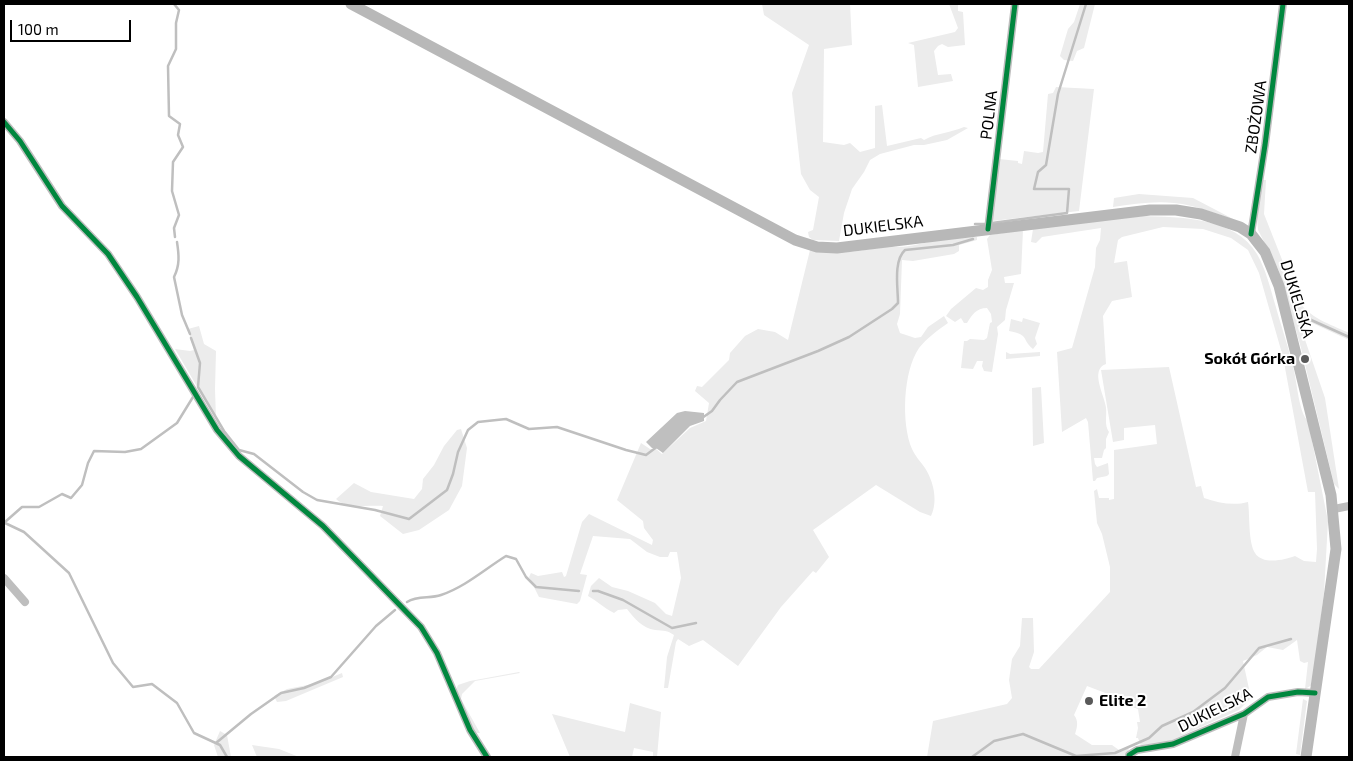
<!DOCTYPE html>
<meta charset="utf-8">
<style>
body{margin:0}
#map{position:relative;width:1353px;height:761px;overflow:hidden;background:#fff;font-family:"Exo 2",sans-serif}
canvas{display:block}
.frame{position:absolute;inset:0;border:5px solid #000;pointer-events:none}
.scale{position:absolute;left:10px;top:20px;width:121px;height:22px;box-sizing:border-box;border:2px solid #000;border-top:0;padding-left:6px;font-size:15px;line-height:18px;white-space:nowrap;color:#000;-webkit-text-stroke:4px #fff;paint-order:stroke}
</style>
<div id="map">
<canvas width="1353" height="761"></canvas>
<div class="frame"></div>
<div class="scale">100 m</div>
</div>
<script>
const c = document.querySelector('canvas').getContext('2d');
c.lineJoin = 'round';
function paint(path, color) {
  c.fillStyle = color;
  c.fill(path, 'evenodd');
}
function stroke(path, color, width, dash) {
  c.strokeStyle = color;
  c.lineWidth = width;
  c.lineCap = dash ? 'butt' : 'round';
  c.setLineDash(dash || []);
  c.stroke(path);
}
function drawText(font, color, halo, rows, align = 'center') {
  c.font = font + ' "Exo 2",sans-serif';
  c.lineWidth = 4;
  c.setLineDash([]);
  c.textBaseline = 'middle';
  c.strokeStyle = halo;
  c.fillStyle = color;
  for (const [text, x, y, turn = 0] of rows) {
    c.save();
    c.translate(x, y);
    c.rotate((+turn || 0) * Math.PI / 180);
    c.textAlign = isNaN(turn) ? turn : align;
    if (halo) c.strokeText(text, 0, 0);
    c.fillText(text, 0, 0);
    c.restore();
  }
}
const green = new Path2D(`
 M762,4h88l2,41 -28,4 -1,93 21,3 6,-2 10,9 15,-4v-42l7,-1 5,41 34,-8 3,2c12,-7 26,-7 40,-13l4,1 -21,12 -23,5h-10l-34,9 -10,6 -6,12 -12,17 -8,24 -5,28 -26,-1 -4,-3 -1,-5 5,-2 6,-33 -9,-7 -9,-16 -9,-81 17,-48 -45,-30z
 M949,4h9v7l5,1 2,33 -17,2 -6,-3 -4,2 -4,5 4,24 13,-1 2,7 -35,6 -4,-42 -6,-2 47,-11 3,-4z
 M1080,4h15l-11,44 -7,3 -4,10 -9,-1 -4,-4 8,-27 6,-7z
 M1056,87l38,2 -15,122 -87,10 7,-62 19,2v2l4,1 2,-13 14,2 5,-1 5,-58 5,-1z
 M1262,180h4l-2,34 34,86c11,18 32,24 51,33v7l-41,-19 -7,7 24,70 14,91 -5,-5 -33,-136 -22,-77 -21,-41 -1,-12z
 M1139,194l54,4 44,23c-20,-7 -41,-16 -63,-18 -20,-2 -41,1 -61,4l1,-9z
 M1142,216c38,1 93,1 115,38 9,16 13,33 18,50 6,22 14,44 19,67 3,12 5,42 14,50l20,100 -4,72 -12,92 -7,4 3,-27 -4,1 -4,-2 -3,-21 -14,10 -16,-3 -10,8 -14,6 8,37 -12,12 -69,31 -29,5 -3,-8h-2l2,-10 -1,-6h3l-2,-13 -14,-5h-9l-7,-10 -21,-8 -13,29c5,6 3,13 1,19l17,11h20l7,5 10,-3 -2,10h-200l6,-36 74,-17 5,-6 -3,-18 3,-21 8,-13 2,-28h11l1,34 -5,15 2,2h8l71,-77v-25l-8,-33 -5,-11 -3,-32 3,-2 2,9h10v2l5,-1v-49l43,-6 -2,-19 -31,3v12l-11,2 -12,-72 68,-3 27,120 5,-1 3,12c14,5 30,8 44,4 2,13 0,40 7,51 7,12 30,7 40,3l9,5 12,1 1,-13 -2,-57h-7l-25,-135 -24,-84 -11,-23 -17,-12 -28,-9 -40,-2 -41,10 -4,3 -4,23 13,-2 5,36 -20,4 -9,15 3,48c-17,6 -1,32 0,44 1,8 -2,17 3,24l-3,7v9l-2,2 -2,8h-8l1,6 2,3 11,-4 1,11 -2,2 -10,2 -2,3h-2l-5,-59 -2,-4 -24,14 -5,-80 15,-4 23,-81 1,-19 4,-8 1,-12 -59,9 -6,6 -5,-1 2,-13z
 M1023,230l-2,44 -17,3 1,6h9l-8,27 -1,10 -8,7 1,7 -6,38 -8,-1 -2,-5 1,-5h-6l-4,8 -12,-1 3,-27h3l3,-2 14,1 3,-2 3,-15 2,-1 -1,-8 -4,-6c-11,0 -15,7 -20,15h-3l-3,-5 -6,4 -9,-6 5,-7 25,-21 7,2 5,-3v-7l4,-10 -5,-31 3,-4z
 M977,237v3l-18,5v6l-5,3 -41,7 -11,-1 -2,54 -3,10 3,9 15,5 6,-1 7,-10 16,-11 4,7c-10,7 -22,16 -29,25 -16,23 -18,76 -7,101 3,7 9,13 13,19 9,14 13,34 6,48l-11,-4 -44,-27 -63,45 16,27 -13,16 -3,-2 -32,36 -43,59 -35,-26 -14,6 -11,-7 -2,3 -8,46h-4l3,-31 7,-22c-7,-5 -10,-4 -19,-5 -13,-2 -20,-11 -28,-21l-9,1 -4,3c-10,-5 -17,-12 -26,-17l3,-10 8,-8 13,9 16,4 27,12 11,11 6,2 9,-38 -4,-26h-7l-2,5h-8l-13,-5 -17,-13 -37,-3 -13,38 7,1 -7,26 -3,3 -38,-7 -10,-20 2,-4 7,3 24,-4 2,5 2,-1 16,-54 7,-8 63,31 1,-5 -9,-12 -1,-7 -26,-21 24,-57 9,6h6l6,5 28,-26 16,-7 3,-18 -14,-12 2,-5 5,1 27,-27 1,-7 15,-17 13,-7 17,3 13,8 22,-90c27,6 55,0 82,-4 10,3 31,-3 42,-5 12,-2 31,-4 43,-4z
 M1023,318l17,5 -5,15 2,6 -4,5c-12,-10 -3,-14 -24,-18l2,-12 11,3z
 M199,326l5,18 12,7 -1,38 1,30 -41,-70 15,2 4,-1 -6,-21z
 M1006,352l4,2 30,-2v4l-34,3z
 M1041,387l3,56 -11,3 -1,-58z
 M461,429l6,19 -5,38 -13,24 -30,20 -16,4 -23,-18 3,-10c-14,-1 -37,3 -47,-7l18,-16 17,9 43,7 8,-10 1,-10 11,-14 10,-19 13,-16z
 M519,672l1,1 -45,8 -13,13 -1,5 19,34h-3l-7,-9 -14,-34 2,-5 12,-4z
 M342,673l1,4 -57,24 -9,1 -3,-6 13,-7 31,-6z
 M1303,699l4,2 -7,54 -4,-1z
 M630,703l31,9 -4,45h-4v-5l-19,-4 -2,9h-62l-18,-43 73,18z
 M220,731l7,4 4,22h-13l-4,-12z
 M252,745l27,4 20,8h-42z`);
const water = new Path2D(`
 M685,411l19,2v8l-14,5 -27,27 -7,-5h-4l-6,-6 31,-29z`);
const stream = new Path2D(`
 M174,4l5,6 -3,13v26l-8,17 1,50 11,8 -2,11 5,12 -10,15 -1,29 7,24 -5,13 1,9
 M992,223l75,-10 2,-24h-35l4,-17 8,-7 12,-71 28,-90
 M975,224h10
 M177,242c2,13 3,23 -3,35l8,38 8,19
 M1300,315l49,22
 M191,338l9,25 -2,24 26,44 15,19 15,4 49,38 14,8 58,10 34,9 38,-29 6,-16 5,-22 10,-22 10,-8 28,-3 23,10 28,-2 69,23 20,5 12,-9
 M702,418l10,-7 8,-11 17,-18 81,-31 31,-14 43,-28 6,-6c0,-15 -5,-42 7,-53l48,-5 20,-6
 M5,522l17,-15h17l23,-13 9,4 11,-13 6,-22 6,-12 31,1 16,-3 36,-26 16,-26
 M5,523l19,9 45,41 44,90 20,24 19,-3 25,19 17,30 26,12 7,12
 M593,591h5l25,9 49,28 24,-5
 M407,602c11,-7 23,-3 34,-7 24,-8 44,-26 65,-39l10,3 10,18 10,10 43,4
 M216,743l35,-29 30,-21 23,-5 27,-11 45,-51 19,-16
 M972,757l22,-16 29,-7 53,22 39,-3 34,-15 13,-12 31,-14 32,-24 34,-40 32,-9`);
const minor = new Path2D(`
 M4,122l16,19 42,65 46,48 29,43 80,133 22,26 84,70 98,101 16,26 33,77 17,27
 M988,229l27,-225
 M1251,234l14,-89 18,-141
 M1334,509l15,-3
 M4,578l21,24
 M1129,757v-2l8,-5 36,-6 71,-30 24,-17 30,-5 17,1
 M1235,757l9,-43`);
const secondary = new Path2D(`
 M351,4l444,236 22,7 20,1 313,-38h26l25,4 39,13 11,7 14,18 14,34 52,209 5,54 -30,208`);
const cycleway = new Path2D(`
 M4,122l16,19 42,65 46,48 29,43 80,133 22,26 84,70 98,101 16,26 33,77 17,27
 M988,229l27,-225
 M1251,234l14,-89 18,-141
 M1129,757v-2l8,-5 36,-6 71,-30 24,-17 30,-5 17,1`);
const markers = [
 [1305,359,5,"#595959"],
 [1089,701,5,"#595959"]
];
const streetNames = [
 ["POLNA",989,115,-83],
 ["ZBOŻOWA",1256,117,-82],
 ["DUKIELSKA",883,226,-7],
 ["DUKIELSKA",1297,299,73],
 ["DUKIELSKA",1215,710,-26]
];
const poiNames = [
 ["Sokół Górka",1295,359],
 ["Elite 2",1099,701,"left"]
];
paint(green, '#ececec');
paint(water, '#bfbfbf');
stroke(stream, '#bfbfbf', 2.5);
stroke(minor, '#bebebe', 8);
stroke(secondary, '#b8b8b8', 11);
stroke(cycleway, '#00873e', 5);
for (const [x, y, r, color] of markers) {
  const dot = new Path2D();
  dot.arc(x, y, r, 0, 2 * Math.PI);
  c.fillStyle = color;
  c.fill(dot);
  stroke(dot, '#fff', 2);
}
drawText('16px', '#000', '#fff', streetNames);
drawText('bold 16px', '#000', '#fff', poiNames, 'right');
</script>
